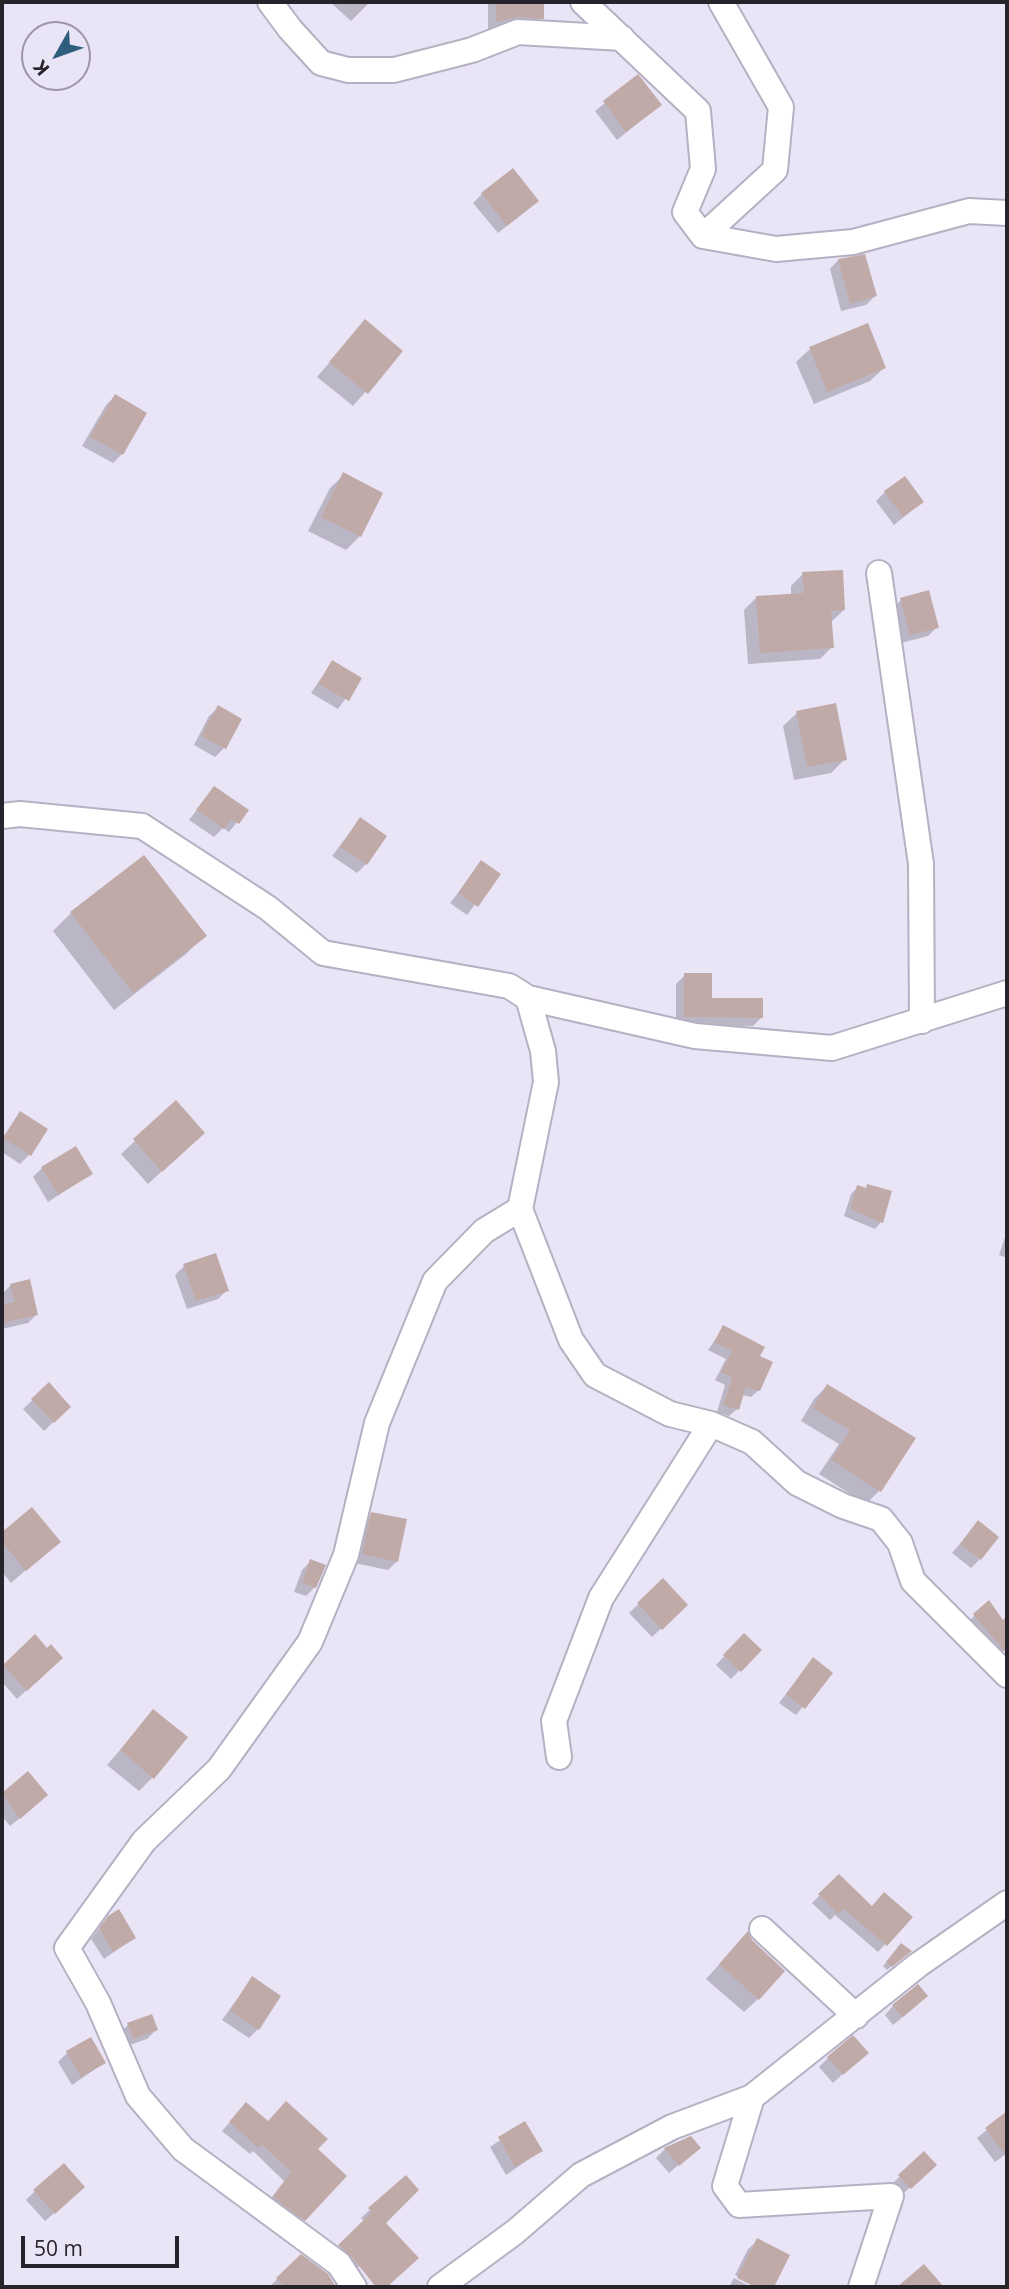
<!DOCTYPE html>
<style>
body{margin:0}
#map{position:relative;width:1009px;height:2289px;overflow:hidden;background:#eae4f7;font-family:"Open Sans",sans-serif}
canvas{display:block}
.frame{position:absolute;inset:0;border:4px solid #26232a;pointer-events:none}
.north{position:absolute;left:21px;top:21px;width:70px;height:70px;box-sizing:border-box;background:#eae4f7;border:2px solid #9c97a5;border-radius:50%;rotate:230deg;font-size:19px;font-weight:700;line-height:28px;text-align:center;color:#26232a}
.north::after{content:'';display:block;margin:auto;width:24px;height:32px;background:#2f5d7c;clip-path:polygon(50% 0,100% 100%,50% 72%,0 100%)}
.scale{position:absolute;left:21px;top:2236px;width:158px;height:32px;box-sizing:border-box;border:4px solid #26232a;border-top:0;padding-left:9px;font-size:21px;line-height:24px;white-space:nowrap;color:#26232a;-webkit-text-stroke:5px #eae4f7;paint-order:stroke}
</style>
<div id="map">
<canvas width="1009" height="2289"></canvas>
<div class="frame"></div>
<div class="north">K</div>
<div class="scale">50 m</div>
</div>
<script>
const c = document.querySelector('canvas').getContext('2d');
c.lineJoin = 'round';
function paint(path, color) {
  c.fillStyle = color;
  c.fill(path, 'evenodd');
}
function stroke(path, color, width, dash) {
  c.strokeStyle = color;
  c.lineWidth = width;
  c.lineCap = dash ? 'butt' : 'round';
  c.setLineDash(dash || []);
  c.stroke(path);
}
const shadow = new Path2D(`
 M330,2h40l-19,19z
 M488,2h54v16l-9,9 -25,-2 -20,5z
 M637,77l23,28 -43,35 -22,-29z
 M482,194l46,15 -30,24 -25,-30z
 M838,260l37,36 -9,9 -25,6 -11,-42z
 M365,321l36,30 -48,55 -36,-29z
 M810,349l74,19 -14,13 -56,23 -18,-42z
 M115,396l7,58 -9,9 -31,-17 24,-41z
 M344,475l16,61 -14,14 -38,-19 22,-43z
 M885,492l37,10 -28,23 -18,-24z
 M803,574l41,36 -14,13 2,24 -12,12 -72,5 -4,-54 12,-12 35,-3v-9z
 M901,600l36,27 -9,9 -27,7 -9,-34z
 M332,662l28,17 -22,30 -27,-16z
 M218,708l22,11 -16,29 -9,9 -21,-12 15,-29z
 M797,713l48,46 -14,14 -37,7 -11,-54z
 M214,788l32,23 -17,21 -6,-4 -9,9 -25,-17z
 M360,819l6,45 -9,9 -25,-17z
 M482,862l16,12 -31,41 -17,-12z
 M71,913l133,23 -18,18 -72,56 -61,-79z
 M685,975l25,25 52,17 -9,9 -77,-1v-41z
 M176,1103l13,43 -41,38 -27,-30z
 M21,1113l8,42 -9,9 -18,-12v-14z
 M42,1168l49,6 -43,28 -15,-25z
 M868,1186l13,36 -6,7 -31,-13 7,-22 7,-7 7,2z
 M1007,1231v27l-8,-3z
 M184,1266l43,24 -9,9 -31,10 -12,-34z
 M11,1285l26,29 -9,9 -26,6v-22l3,-1 -3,-12z
 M724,1327l34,29 1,34 -8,7 -9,-2 -5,14 -8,7 -12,-4 8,-27 -10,-5 11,-21 -18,-9z
 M49,1385l20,22 -25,24 -21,-22z
 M827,1386l86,53 -34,52 -13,13 -47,-30 20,-30 -38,-23 13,-22z
 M32,1509l26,33 -47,41 -9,-11v-38z
 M372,1514l25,47 -9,9 -34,-7 9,-40z
 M978,1523l2,36 -9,9 -19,-15z
 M311,1561l4,26 -9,9 -12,-4 8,-22z
 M663,1581l23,24 -34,32 -23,-24z
 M975,1615h20l12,12v20l-10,11 -29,-36z
 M744,1635l15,15 -28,29 -15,-14z
 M34,1637l18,30 -35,32 -15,-17v-14z
 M813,1659l17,14 -34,42 -17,-12z
 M154,1711l-1,66 -14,14 -32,-26z
 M27,1773l10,31 -27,22 -8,-10v-21z
 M839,1876l32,32 39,9 -32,35 -43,-37 -5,5 -18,-17z
 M100,1927l34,11 -30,21 -13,-20z
 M734,1948l24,51 -14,13 -38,-33z
 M897,1949l8,6 -18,15 -4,-4z
 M252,1978l6,51 -9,9 -27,-18z
 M917,2005l-24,20 -8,-10 8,-9z
 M128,2025l28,5 -9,9 -23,8 -5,-13z
 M67,2053l37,10 -32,22 -14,-23z
 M828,2058l29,3 -24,22 -14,-16z
 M238,2113l29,10 48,26 29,27 -48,52 -30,-23 18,-24 -31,-30 -3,3 -28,-23z
 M1007,2113v40l-12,9 -18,-24z
 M525,2123l16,28 -35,24 -16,-28z
 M690,2138l-1,18 -20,17 -13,-15 9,-9z
 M924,2153l10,11 -33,32 -10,-11z
 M406,2177l-22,46 24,44 -25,20 -30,-42 7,20 -10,11 -19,-21 34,-33 -4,-4z
 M35,2191l39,5 -29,25 -19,-21z
 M757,2241l30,15 -15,31h-13l-24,-12 13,-26z
 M301,2256l26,20 7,11h-65z
 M734,2278l17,9h-22z`);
const building = new Path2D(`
 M496,2h48v17l-26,-2 -22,5z
 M638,74l24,31 -36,27 -23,-31z
 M513,168l26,33 -32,25 -26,-33z
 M865,254l12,42 -27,8 -12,-45z
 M365,319l38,32 -35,43 -39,-32z
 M868,323l18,45 -59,24 -18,-45z
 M115,394l32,19 -24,42 -33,-18z
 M343,472l40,21 -22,44 -40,-20z
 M905,476l19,26 -21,15 -19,-26z
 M843,570l2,40 -14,1 3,37 -74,5 -4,-57 48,-3 -2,-21z
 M929,590l10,38 -29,7 -10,-37z
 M332,660l30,18 -13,23 -31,-17z
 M836,703l11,57 -40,7 -11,-56z
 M218,705l24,14 -16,30 -25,-13z
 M214,786l35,24 -10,14 -8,-5 -7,10 -28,-19z
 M360,817l27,19 -20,29 -27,-18z
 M144,855l63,81 -74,57 -63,-81z
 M481,860l20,14 -23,33 -20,-14z
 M684,973h28v25h51v20l-79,-1z
 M176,1100l29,33 -43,39 -29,-33z
 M20,1111l28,18 -17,27 -28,-18z
 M76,1146l17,28 -35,21 -17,-28z
 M867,1184l25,7 -9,32 -33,-14 7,-24 9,3z
 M216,1253l13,38 -33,10 -13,-37z
 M30,1279l8,36 -36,8v-18l13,-3 -5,-18z
 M723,1325l42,22 -5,9 13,6 -13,29 -14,-4 -7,23 -16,-5 9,-27 -11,-6 11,-21 -18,-9z
 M49,1382l22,25 -17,16 -23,-24z
 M827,1384l89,54 -35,54 -50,-32 19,-30 -37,-22z
 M32,1507l29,35 -35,29 -24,-29v-10z
 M371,1512l36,7 -9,43 -36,-8z
 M978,1520l21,17 -18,23 -21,-16z
 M310,1559l16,6 -10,23 -14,-5z
 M663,1578l25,27 -26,25 -25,-27z
 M989,1600l14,20 4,-4v38l-34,-40z
 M744,1633l18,17 -21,22 -18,-17z
 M35,1634l12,14 4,-4 12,14 -36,33 -24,-26z
 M813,1657l20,16 -28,36 -19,-15z
 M153,1709l35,28 -34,42 -34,-29z
 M28,1771l20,24 -28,24 -18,-26z
 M839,1874l33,32 12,-14 29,25 -26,29 -43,-37 -6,5 -20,-20z
 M119,1909l17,29 -23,14 -14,-24 9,-12z
 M748,1931l4,9 33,31 -26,29 -40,-36z
 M901,1943l11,8 -20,16 -6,-5z
 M252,1976l29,20 -22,34 -29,-19z
 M918,1984l10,12 -25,21 -11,-12z
 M152,2014l6,16 -25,9 -6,-16z
 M853,2035l16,18 -26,22 -16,-18z
 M91,2037l15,26 -25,14 -15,-26z
 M286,2101l42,38 -10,10 29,27 -42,45 -32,-24 18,-25 -29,-28 -3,4 -30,-26 17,-20 22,19z
 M1007,2111v46l-22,-29z
 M525,2121l18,30 -28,16 -17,-30z
 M691,2136l10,12 -22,18 -15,-18z
 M924,2151l13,14 -26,24 -13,-14z
 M64,2163l21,24 -30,27 -22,-24z
 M406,2175l13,15 -33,33 33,35 -32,29h-11l-25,-31 -13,-11 34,-33 -4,-4z
 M757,2238l33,17 -16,32h-19l-18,-9z
 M301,2254l27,20 8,13h-51l-9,-9z
 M924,2264l20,23h-47z`);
const minor = new Path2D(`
 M270,2l20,27 31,34 27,7h46l78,-20 46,-18 104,6
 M583,2l115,109 5,58 -18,43 18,24 73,13 77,-7 116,-31 38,2
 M703,236l72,-66 6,-63 -60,-105
 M879,573l42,291 1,157
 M2,816l18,-2 122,12 126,82 55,45 186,33 19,12 167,38 137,12 175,-55
 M528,998l15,53 3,31 -26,127 51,131 24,35 75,39 41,10 41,18 45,41 46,23 38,13 19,24 13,38 94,94
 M559,1757l-5,-36 47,-123 110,-174
 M762,1929l94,87
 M752,2097l-27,89 14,19 152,-9 -30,91
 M354,2287l-15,-23 -156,-115 -45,-53 -40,-93 -31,-55 77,-107 75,-72 91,-127 36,-87 31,-132 58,-142 49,-50 36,-22
 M440,2287l75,-55 66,-57 91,-48 80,-30 166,-132 89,-62`);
paint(shadow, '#0003');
paint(building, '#c0aaa7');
stroke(minor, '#b5b0c2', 28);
stroke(minor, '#fff', 24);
</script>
